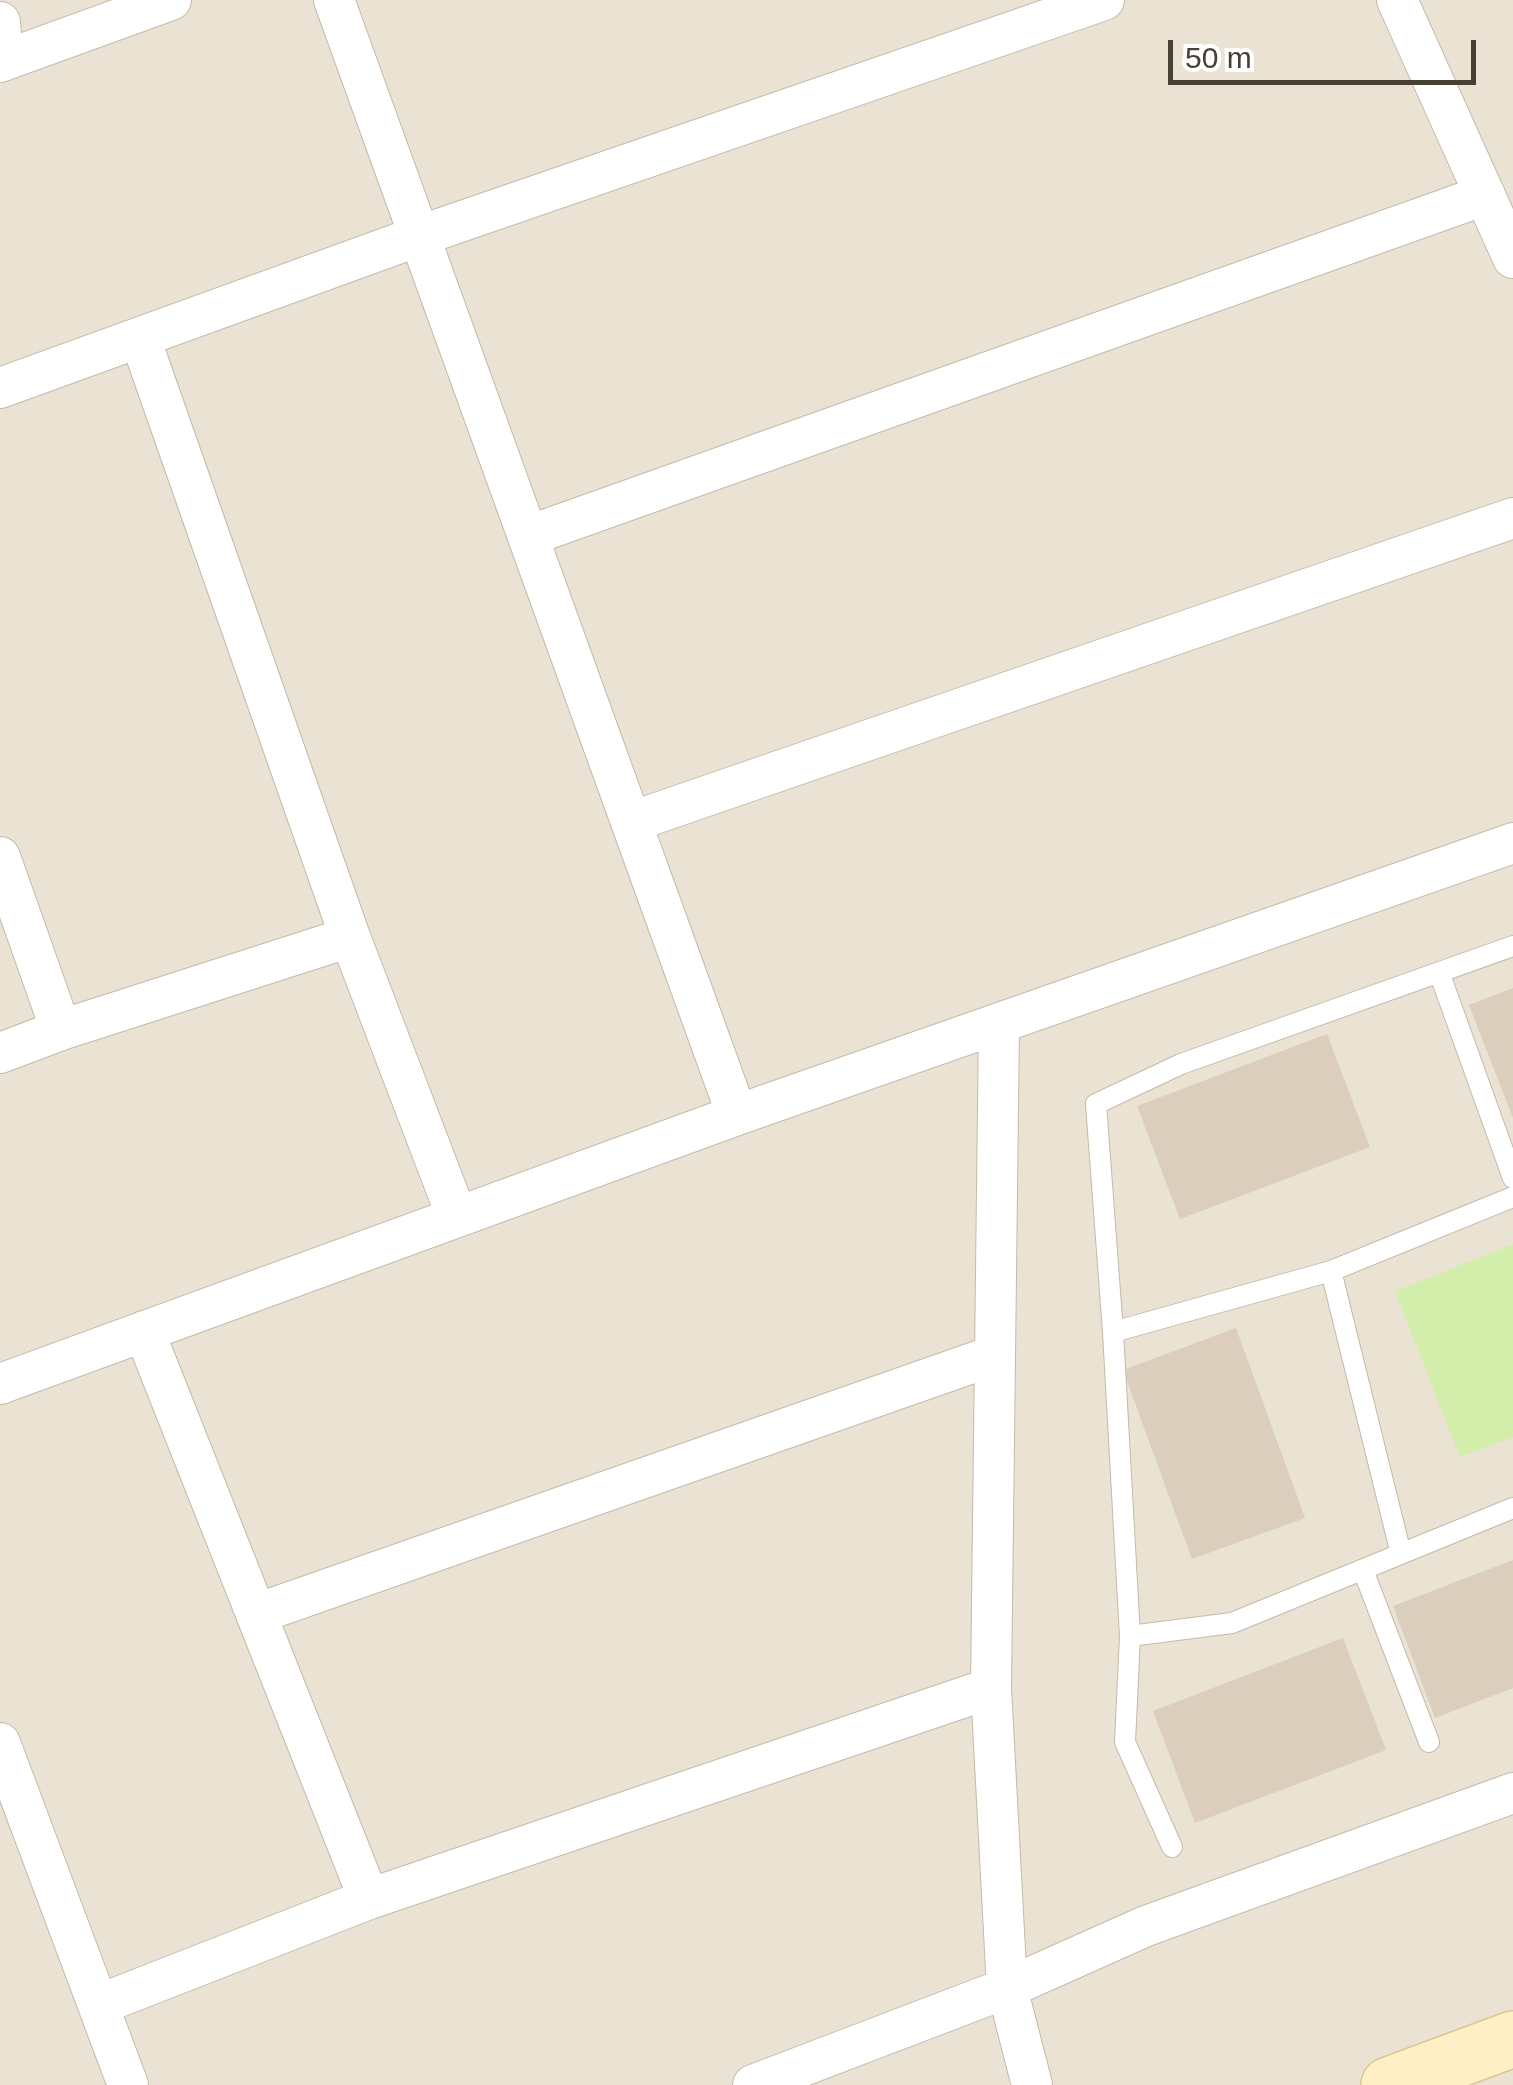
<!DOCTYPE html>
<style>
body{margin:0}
#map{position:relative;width:1513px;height:2085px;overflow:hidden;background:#f5f0e6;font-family:Arial,sans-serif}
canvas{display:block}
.scale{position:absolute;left:1168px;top:40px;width:308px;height:45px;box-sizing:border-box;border:5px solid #494034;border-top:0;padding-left:12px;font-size:30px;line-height:35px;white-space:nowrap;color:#494034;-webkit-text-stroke:8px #fff;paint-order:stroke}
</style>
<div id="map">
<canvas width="1513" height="2085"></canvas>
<div class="scale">50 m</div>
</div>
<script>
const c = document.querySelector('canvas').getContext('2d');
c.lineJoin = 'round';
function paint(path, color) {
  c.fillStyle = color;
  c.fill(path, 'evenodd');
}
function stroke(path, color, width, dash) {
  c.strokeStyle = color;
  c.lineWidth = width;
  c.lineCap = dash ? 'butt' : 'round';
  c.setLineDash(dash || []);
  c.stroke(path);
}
const residential = new Path2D(`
 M0,0h1513v2085h-1513z`);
const green = new Path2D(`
 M1513,1244v193l-53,20 -65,-166z`);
const building = new Path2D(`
 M1513,988v130l-44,-113z
 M1327,1034l43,113 -190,72 -43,-113z
 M1236,1328l69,190 -113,41 -69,-189z
 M1513,1560v128l-78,30 -42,-112z
 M1343,1638l43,112 -191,73 -42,-112z`);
const service = new Path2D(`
 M1513,946l-332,118 -85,40 17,228 17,304 102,-13 281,-115
 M1439,972l74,206
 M1331,1271l70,283
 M1113,1332l218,-61 182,-74
 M1363,1570l66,172
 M1130,1636l-5,106 47,105`);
const minor = new Path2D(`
 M334,0l403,1115
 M1397,0l116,258
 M0,22l3,39
 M0,62l171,-62
 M140,338l210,599 107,280
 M0,388l419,-152 685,-236
 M528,536l957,-341
 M631,822l882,-304
 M0,857l61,173
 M0,1053l61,-23 289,-93
 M144,1331l225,568
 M0,1384l737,-269 776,-272
 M256,1614l739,-259
 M0,1743l128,342
 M98,2005l271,-106 622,-211
 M753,2085l254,-97 -16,-300 8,-664
 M1032,2085l-25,-97 139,-62 367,-133`);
const secondary = new Path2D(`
 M1389,2085l124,-46`);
paint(residential, '#eae2d3');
paint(green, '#d2eeaa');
paint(building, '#dbcebd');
stroke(service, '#c5baaa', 22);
stroke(minor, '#c5baaa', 42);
stroke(secondary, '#dec692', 58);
stroke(service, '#fff', 20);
stroke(minor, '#fff', 40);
stroke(secondary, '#ffefc6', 55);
</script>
